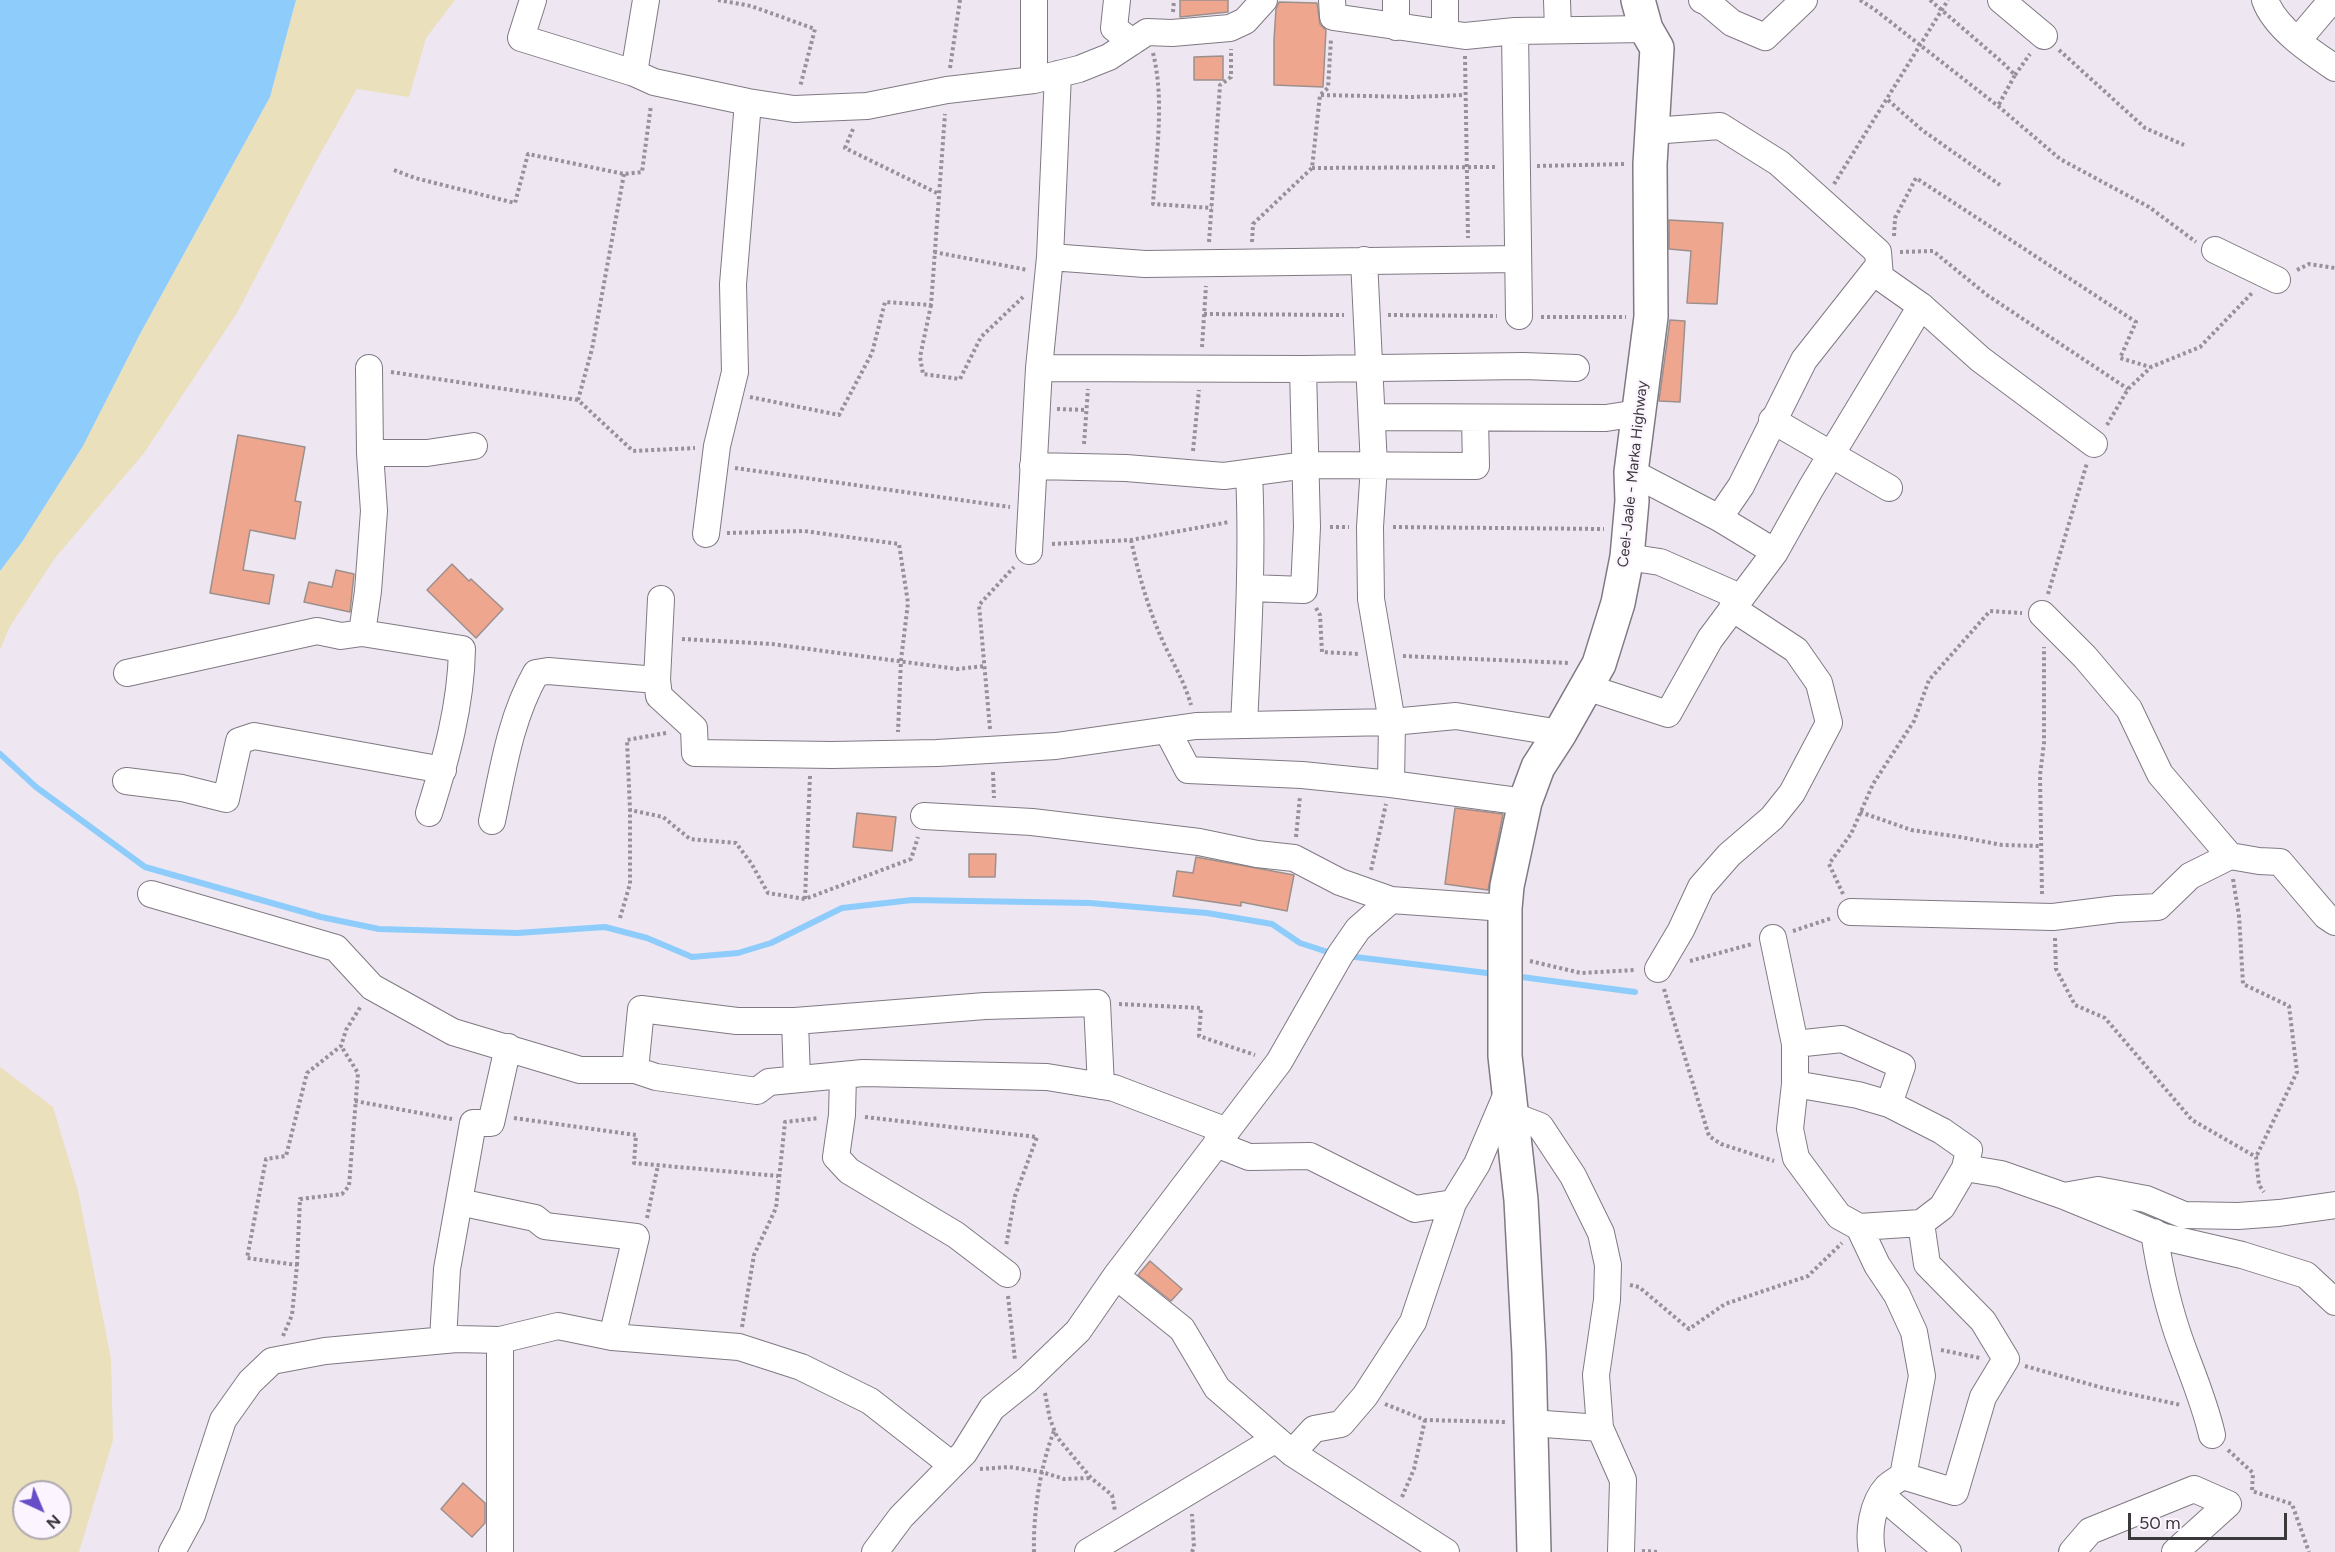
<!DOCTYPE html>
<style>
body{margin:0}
#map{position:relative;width:2335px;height:1552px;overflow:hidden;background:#eee6f1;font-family:Figtree,sans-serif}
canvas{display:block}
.north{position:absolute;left:12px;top:1480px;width:60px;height:60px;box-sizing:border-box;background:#fcf4ff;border:2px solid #afa9b1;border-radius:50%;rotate:136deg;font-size:16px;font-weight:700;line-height:24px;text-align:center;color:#3b383c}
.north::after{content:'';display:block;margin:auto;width:21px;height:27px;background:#674dc7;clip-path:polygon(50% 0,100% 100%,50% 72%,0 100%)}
.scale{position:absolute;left:2128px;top:1513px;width:159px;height:27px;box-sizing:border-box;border:3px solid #3b383c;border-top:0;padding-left:8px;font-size:18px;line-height:21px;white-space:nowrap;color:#3b383c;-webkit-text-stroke:4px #fcf4ff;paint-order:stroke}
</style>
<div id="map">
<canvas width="2335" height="1552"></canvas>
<div class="north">N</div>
<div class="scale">50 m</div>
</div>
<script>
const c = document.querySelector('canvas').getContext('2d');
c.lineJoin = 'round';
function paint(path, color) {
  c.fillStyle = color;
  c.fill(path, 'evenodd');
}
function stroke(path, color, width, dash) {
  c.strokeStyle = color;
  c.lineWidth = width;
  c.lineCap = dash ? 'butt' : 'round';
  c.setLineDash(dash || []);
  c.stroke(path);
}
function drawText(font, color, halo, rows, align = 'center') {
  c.font = font + ' Figtree,sans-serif';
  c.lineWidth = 4.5;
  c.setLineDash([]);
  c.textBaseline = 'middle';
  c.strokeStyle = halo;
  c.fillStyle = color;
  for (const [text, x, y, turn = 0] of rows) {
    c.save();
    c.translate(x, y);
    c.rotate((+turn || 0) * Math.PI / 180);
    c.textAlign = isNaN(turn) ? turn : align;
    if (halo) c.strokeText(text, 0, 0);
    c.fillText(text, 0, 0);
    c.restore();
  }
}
const sand = new Path2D(`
 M296,0h159l-29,38 -17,59 -52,-8 -42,74 -78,150 -93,140 -89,105 -46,70 -9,22v-79l22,-29 61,-96 57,-112 130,-237z
 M0,1067l53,40 25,84 33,168 2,81 -34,112h-79zM24,1492h36v36h-36z`);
const water = new Path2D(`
 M0,0h296l-26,97 -130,237 -57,112 -61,96 -22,29z`);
const stream = new Path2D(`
 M0,754l36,33 109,80 176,50 58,12 138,4 88,-6 42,11 45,19 46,-4 33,-10 71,-35 70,-8 178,3 117,10 65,11 28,19 34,11
 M1347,956l148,18
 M1514,976l121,16`);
const building = new Path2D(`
 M1180,0h48v12l-48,5z
 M1279,2l38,1 3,21 6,6 -3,57 -49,-2v-45l2,-31z
 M1223,56v24h-29v-23z
 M1669,220l54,3 -6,81 -30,-1 4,-52 -22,-2z
 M1670,320l15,1 -5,81 -21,-1z
 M238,435l67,12 -10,54 6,1 -6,37 -45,-9 -7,40 31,5 -5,29 -59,-11z
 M452,564l17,17 2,-2 32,30 -27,29 -49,-48z
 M336,570l18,4 -4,38 -46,-10 5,-20 23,5z
 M1455,808l48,6 -15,76 -43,-6z
 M857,813l39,4 -4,34 -39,-4z
 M969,854h27l-1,23h-26z
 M1196,857l98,18 -7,36 -46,-9v4l-68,-10 4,-25 16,2z
 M1150,1261l32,28 -11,12 -33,-26z
 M463,1483l22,20v20l-13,14 -31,-28z`);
const path = new Path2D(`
 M718,0l33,6 64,23 -15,58
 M1860,0l14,9 124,97 62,53 89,48 47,35
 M1930,0l73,63 12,12 -17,31
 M1173,12l1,-12
 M2059,50l86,78 39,17
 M1153,53c12,48 3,102 0,151l59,4
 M1465,56l3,182
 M950,68l10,-68
 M2015,75l15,-21
 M1321,95l91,2 53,-2
 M1888,100l34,30 78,55
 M853,129l-8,19 94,46
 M1537,166l89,-2
 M1312,168l185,-1
 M394,170l21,8 100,25 13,-49 96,20 18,-2 9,-67
 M624,174l-32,175 -14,51 55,51 62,-3
 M1834,184l114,-184
 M1894,236l1,-18 21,-40 220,144 -16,36 30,9
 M1209,242l11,-157 11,-8v-28
 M1252,242l1,-18 59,-56 8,-73 8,-7 3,-49
 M934,252l94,18
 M1900,252l33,-1 54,44 141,94
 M2297,270l12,-6 26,4
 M931,305l-11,52 3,17 37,5 21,-42 42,-40
 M1204,314l140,1
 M1388,315l109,1
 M1541,317h85
 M1202,347l4,-61
 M391,372l187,28
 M750,397l89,18 33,-62 13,-51 46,3 14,-191
 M1057,409l29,1
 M2107,425l21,-36 23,-22 49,-20 53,-55
 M1084,444l4,-55
 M1193,451l6,-61
 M735,468l275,39
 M1330,527h19
 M1393,527l211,2
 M727,533l77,-2 95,13 9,59 -7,57 -3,72
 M1131,540c8,36 18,72 34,106 10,21 19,35 26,59
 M1052,544l79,-4 98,-18
 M2048,594l39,-131
 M1316,608l4,7 2,37 37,2
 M682,639l90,5 185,25 28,-3
 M1403,656l166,7
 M990,729l-11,-124 35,-38
 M666,733l-39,7 3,70 33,7 27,22 46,4 15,20 17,30 37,6
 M993,772l1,26
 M810,776l-5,123 106,-40 7,-22
 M1860,812l51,18 49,7 42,8 38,1
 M1296,837l4,-41
 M1371,870l15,-66
 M2233,879l6,37 4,68 46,22 8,66 -41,85
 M1843,894l-14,-30 22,-30 22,-50 41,-63 15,-41 61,-69 32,2
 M2042,894l-2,-119 4,-32v-96
 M620,918l10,-34v-74
 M1793,931l39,-13
 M2055,938l1,31 19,36 30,13 87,102 64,37 3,28 5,7
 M1530,961l51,12 54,-3
 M1690,961l62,-17
 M1664,989l45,147 12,8 53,17
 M1119,1004l82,4 -2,28 56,19
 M355,1101l97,18
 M865,1117l172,20 -22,59 -9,50
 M514,1118l122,17 -2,28 144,13
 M647,1218l11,-53
 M297,1265l3,-66 42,-5 7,-8 9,-113 -17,-27
 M1630,1285l9,2 50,42 36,-25 83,-28 34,-33
 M1008,1296l7,64
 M742,1327l12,-72 22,-47 9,-86 34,-4
 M283,1336l9,-21 5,-50 -50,-7 19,-99 20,-3 21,-83 34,-27 5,-16 15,-24
 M1941,1350l39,8
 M2025,1366l78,22 78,17
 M1045,1393l5,26 7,18 34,41 21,17 3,16
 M1385,1404l40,16 81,2
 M2228,1450l25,23 -1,18 40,13 17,48
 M980,1469l29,-2 33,5 22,7 26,-1
 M1402,1497l12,-28 11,-49
 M1642,1551l17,1
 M1034,1552c-1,-38 6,-85 20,-121
 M1192,1552l2,-5 -2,-33`);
const street = new Path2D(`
 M533,0l-12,38 113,35 20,9 94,20 46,7 73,-3 80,-16 87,-10 45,-11 30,-12 38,-25 25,1 58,-5 15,-7 19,-21
 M1117,0l-3,28 18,14
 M1332,0l1,17 132,19 50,-5 131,-2
 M1396,0v27
 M1557,0l1,30
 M1702,0l5,2 25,21 33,14 39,-37
 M2001,0l43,36
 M2265,0c10,28 46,52 70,68
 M1515,31l4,285
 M1445,33v-33
 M2298,40l34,-40
 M634,73l12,-73
 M1034,80v-80
 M1652,131l68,-5 59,37 99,89 2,25 41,29 59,53 114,85
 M2215,250l62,30
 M1050,257l95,7 372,-5
 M1364,260l10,206 -4,61 1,72 21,123 -1,62
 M1039,368l264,1 221,-3 52,2
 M1372,417l234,1 32,-5
 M1772,420l117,68
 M370,453h57l47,-7
 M1033,466l93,2 98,8 82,-11 170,1 -1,-48
 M1631,472l88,46 56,34
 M1719,518l22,-32 63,-126 75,-95
 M706,534l11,-88 18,-74 -2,-88 15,-182
 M1029,551l10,-183 11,-111 8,-183
 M1627,557l33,5 80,35
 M1250,588l54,2 3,-63 -4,-158
 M661,599l-4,81 2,16 35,32 1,25 137,2 105,-2 119,-7 140,-20 196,-4 64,-6 104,17
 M2042,614l43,43 44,52 31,65 70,82
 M362,633l6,-42 6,-80 -4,-58 -1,-85
 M127,673l190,-42 24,5 21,-3 100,16c-1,57 -16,110 -33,164
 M1586,687l82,27 42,-75 65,-87 36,-64 110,-182
 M1244,725c4,-84 9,-168 5,-252
 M1167,730l21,40 114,5 89,9 134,18
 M126,781l56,7 44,11 13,-58 15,-5 189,34
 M924,816l108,6 167,20 58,12 37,4 46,24 51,18 114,8
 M492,821c11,-51 18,-102 44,-148l12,-2 109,9
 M151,894l185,54 36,39 81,45 127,38h55l21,7 101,14 12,-9 94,-9 184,4 67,11 113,43
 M1851,912l202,5 64,-8 41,-2 32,-31 40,-20 29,5 21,1 46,54 9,6
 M1773,938l22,106v40l-5,45 6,29 43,58 20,11 18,38 20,30 17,37 8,44 -19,100c-5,3 -12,7 -16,11 -15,16 -19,45 -15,65
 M1658,969l23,-39 20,-43 28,-32 43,-37 20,-25 37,-70 -10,-40 -23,-33 -64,-42
 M795,1021l2,58
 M1795,1044l47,-5 60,27 -13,38 53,27 27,19 -4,18
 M635,1070l6,-61 96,12h58l190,-15 112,-3 4,83
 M843,1075l-1,40 -6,42 13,14 107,64 51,39
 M1795,1084l63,11 31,9
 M1511,1115l29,11 33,50 28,57 7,32 -1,35 -11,75 4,53 23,52 -2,72
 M1216,1144l33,13 61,-1 105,53 38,-6 24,-39 31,-73
 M2064,1196l34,-6 48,9 38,16 54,1 41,-3 56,-8
 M459,1202l76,16 10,8 91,11 -24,100
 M1859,1227l62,-4 21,-16 23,-39 36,6 63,22 100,41 78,18 64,20 29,27
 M2154,1232c6,40 14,76 28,114 11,30 23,58 30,89
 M1116,1276l66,53 35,59 75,65 154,99
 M443,1340l4,-71 26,-146h18l17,-76
 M1531,1423l69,5
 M1292,1453l22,-24 27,-5 24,-28 48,-74 40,-119
 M1903,1476l52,16 28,-95 23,-38 -23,-38 -56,-57 -6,-41
 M1882,1496l66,56
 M172,1552l20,-37 31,-95 27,-38 22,-21 53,-10 132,-12 43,1 58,-14 54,11 127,10 62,20 69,34 82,64
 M500,1552v-212
 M875,1552l26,-35 63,-64 28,-45 35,-28 51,-49 38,-55 163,-214 61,-107 18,-26 33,-29
 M1088,1552l188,-113
 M2072,1552l18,-21 104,-42 34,15 -53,48`);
const secondary = new Path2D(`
 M1534,1552l-5,-198 -8,-154 -16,-144v-148l2,-22 18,-84 13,-35 22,-34 39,-69 19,-61 9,-46 5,-56 -1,-29 20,-155 -1,-153 7,-116 -11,-19 -8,-29`);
const streetNames = [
 ["Ceel-Jaale - Marka Highway",1633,474,-84]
];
paint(sand, '#eae0bb');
paint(water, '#8eccfc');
stroke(stream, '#8eccfc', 6);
paint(building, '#efa68f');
stroke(building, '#9d908c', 1.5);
stroke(street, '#807983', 28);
stroke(secondary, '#807983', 36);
stroke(path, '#979199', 4, [3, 3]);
stroke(street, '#fff', 26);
stroke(secondary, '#fff', 33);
drawText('15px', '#3b383c', '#fcf4ff', streetNames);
</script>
